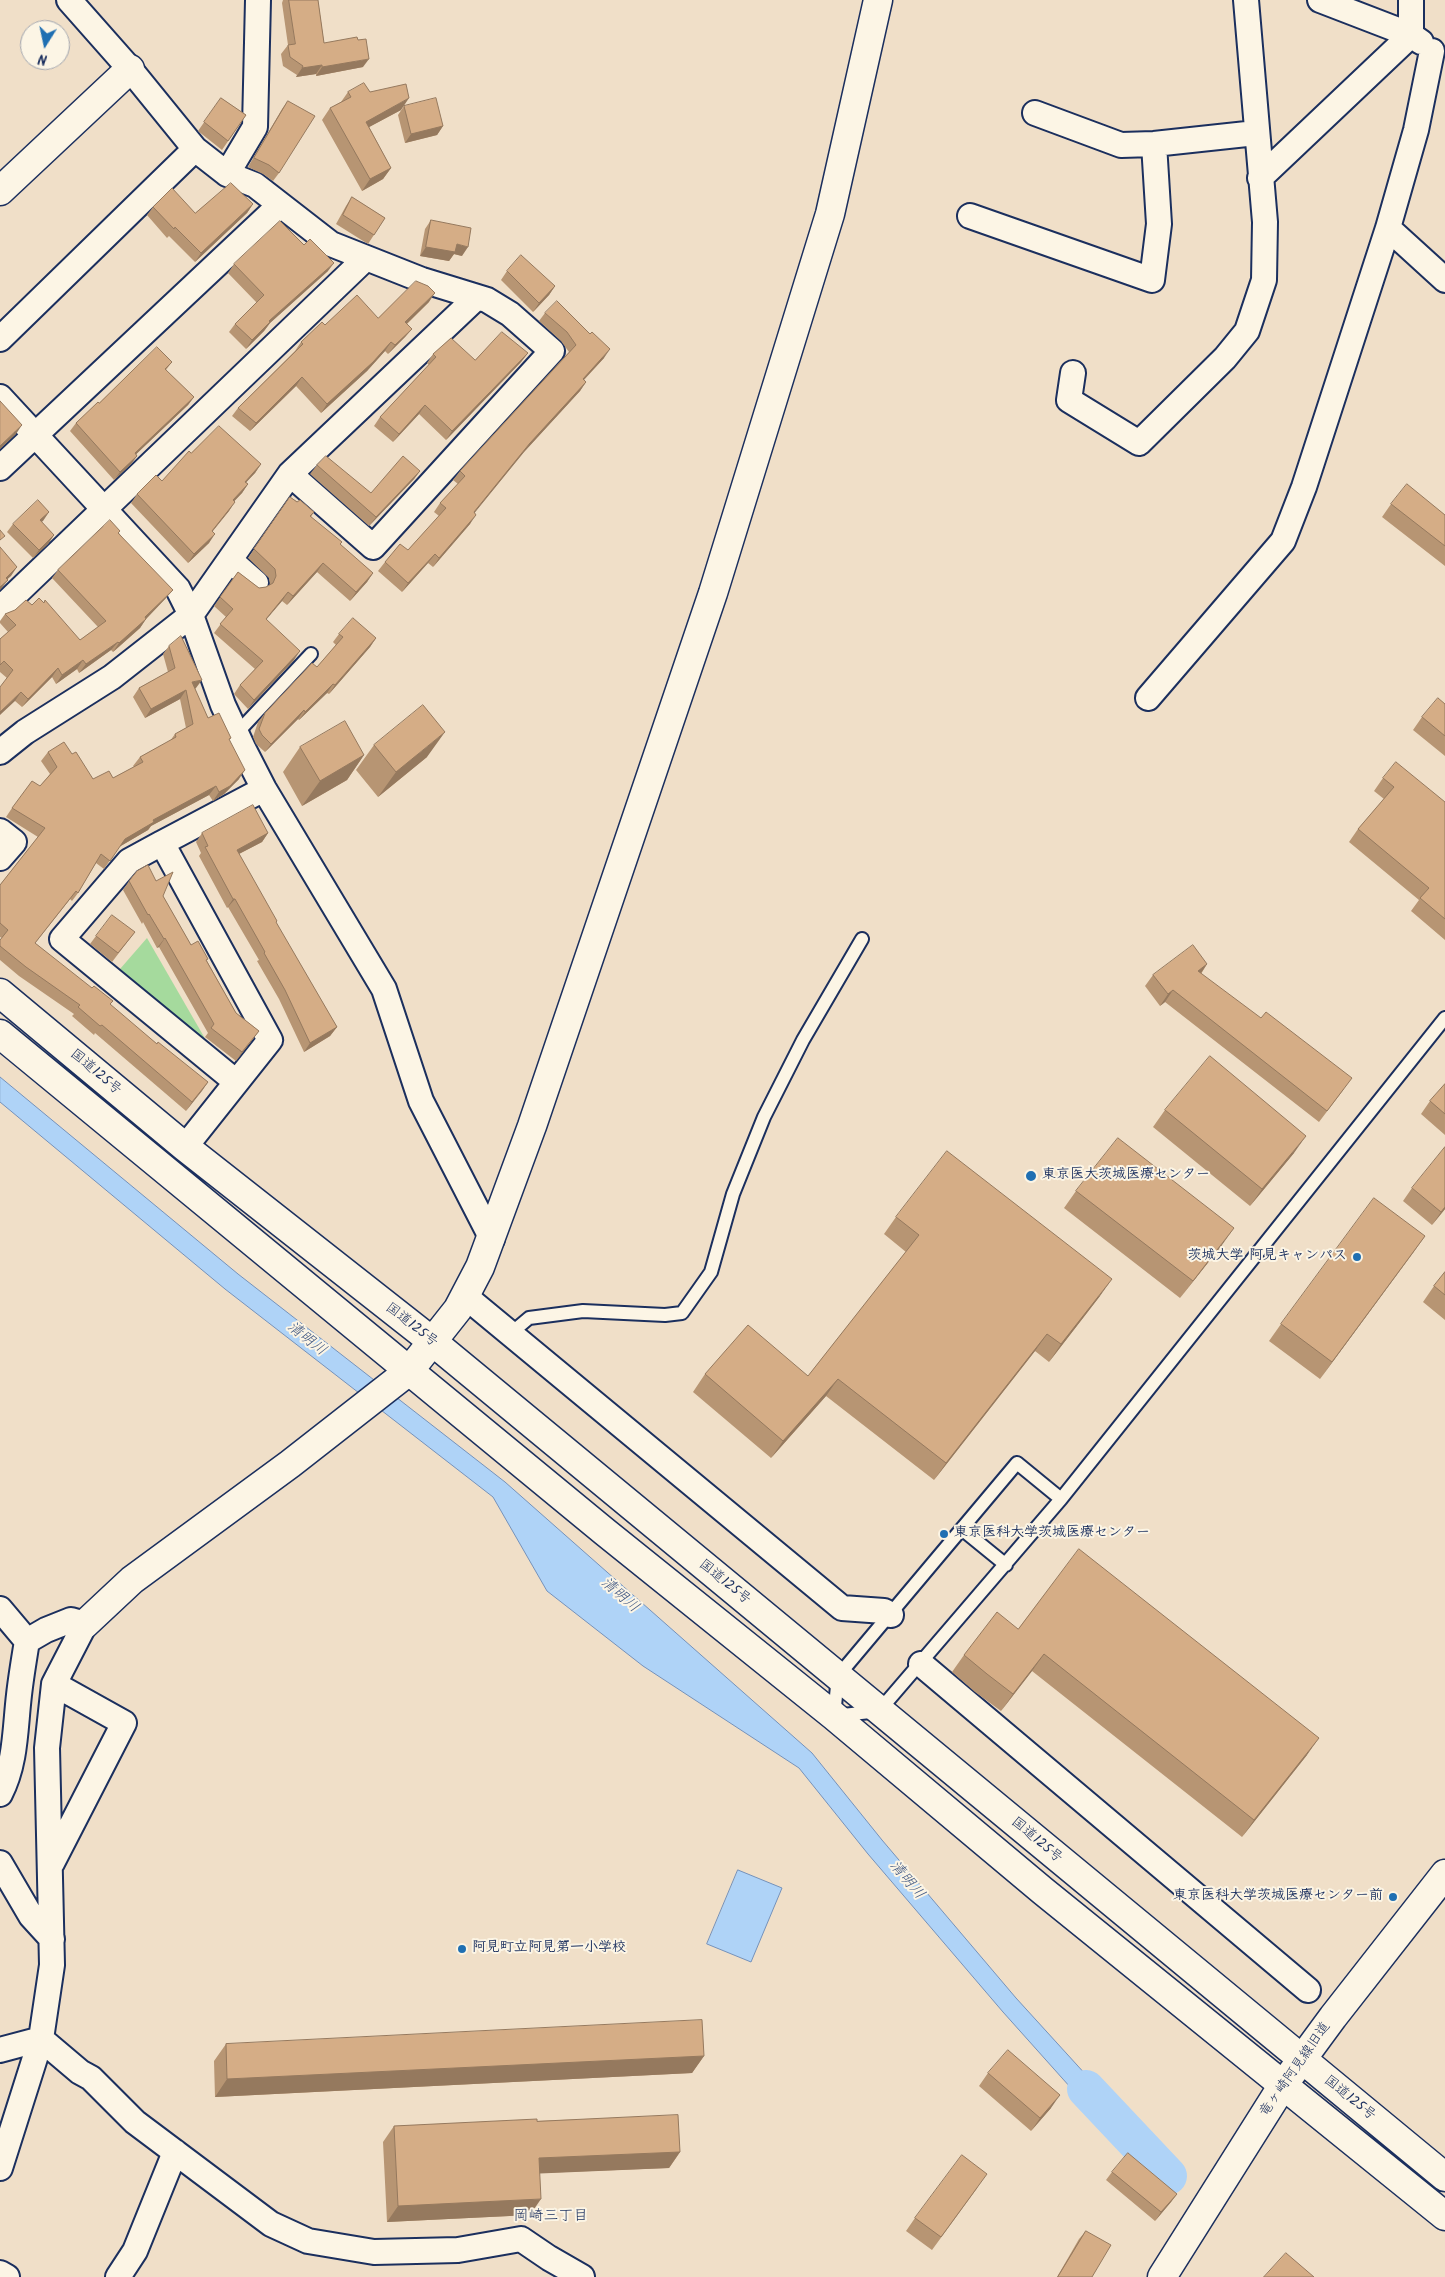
<!DOCTYPE html>
<meta charset="utf-8">
<style>
body{margin:0}
#map{position:relative;width:1445px;height:2277px;overflow:hidden;background:#f0dfc8;font-family:Kalam,sans-serif}
canvas{display:block}
.north{position:absolute;left:20px;top:20px;width:50px;height:50px;box-sizing:border-box;background:#fcf5e5;border:1px solid #a2a6af;border-radius:50%;rotate:190deg;font-size:14px;font-weight:700;line-height:20px;text-align:center;color:#1b2f5e}
.north::after{content:'';display:block;margin:auto;width:18px;height:22px;background:#1f6fb2;clip-path:polygon(50% 0,100% 100%,50% 72%,0 100%)}
</style>
<div id="map">
<canvas width="1445" height="2277"></canvas>
<div class="north">N</div>
</div>
<script>
const c = document.querySelector('canvas').getContext('2d');
c.lineJoin = 'round';
function paint(path, color) {
  c.fillStyle = color;
  c.fill(path, 'evenodd');
}
function stroke(path, color, width, dash) {
  c.strokeStyle = color;
  c.lineWidth = width;
  c.lineCap = dash ? 'butt' : 'round';
  c.setLineDash(dash || []);
  c.stroke(path);
}
function drawText(font, color, halo, rows, align = 'center') {
  c.font = font + ' Kalam,"Klee One",sans-serif';
  c.lineWidth = 4;
  c.setLineDash([]);
  c.textBaseline = 'middle';
  c.strokeStyle = halo;
  c.fillStyle = color;
  for (const [text, x, y, turn = 0] of rows) {
    c.save();
    c.translate(x, y);
    c.rotate((+turn || 0) * Math.PI / 180);
    c.textAlign = isNaN(turn) ? turn : align;
    if (halo) c.strokeText(text, 0, 0);
    c.fillText(text, 0, 0);
    c.restore();
  }
}
const green = new Path2D(`
 M147,938l60,104 -87,-73z`);
const water = new Path2D(`
 M0,1077l238,197 267,208 307,271 70,87 134,158 112,123 -15,14 -110,-123 -135,-158 -69,-86 -156,-102 -96,-75 -54,-94 -268,-208 -225,-187z
 M738,1870l44,18 -31,74 -44,-18z`);
const river = new Path2D(`
 M1086,2089l82,87`);
const lane = new Path2D(`
 M237,733l74,-79
 M510,1334l19,-16 54,-7 82,4 17,-2 29,-41 22,-78 31,-77 39,-77 59,-101
 M1061,1499l-44,-36 -179,213 -4,40 45,-5 182,-212 384,-481
 M963,1530l43,35`);
const street = new Path2D(`
 M69,0l61,69 65,80 32,25 28,11 76,59 91,36 65,20 23,14 42,37 -179,196 -83,-73
 M1320,0l91,35 10,7
 M1035,113l86,32 33,-1 102,-11
 M227,174l28,-47 3,-127
 M1260,178l151,-143v-35
 M970,216l182,64 7,-56 -5,-80
 M1388,228l57,52
 M0,339l195,-190
 M1073,373l-4,27 70,43 86,-85 22,-27 17,-51 1,-58 -19,-222
 M0,397l178,192 13,26 32,90 21,45 20,39 120,200 37,112 71,138
 M0,468l280,-263
 M230,560l26,23
 M0,609l366,-351
 M1148,698l135,-157 21,-54 84,-259 28,-98 16,-79
 M0,752l25,-20 87,-55 79,-62 99,-141 187,-177
 M0,831l14,11 -14,16
 M162,843l-33,18 -67,78 173,142
 M185,1147l85,-107 -108,-197 102,-54
 M466,1297l376,311 42,3 7,4
 M0,1609l27,32c-3,18 -6,36 -8,54 -4,34 -3,68 -19,99
 M921,1664l387,326
 M0,1863l31,53 21,23
 M52,1863l72,-140 -70,-39
 M0,2050l41,-11 39,33 11,6 44,44 136,102 37,17 66,11 84,-2 63,-11 28,19 33,19
 M0,2168l41,-129 11,-74 -5,-217 7,-64 31,-60 -14,-4 -25,10 -19,11
 M0,2273l7,4
 M118,2277l17,-26 40,-99`);
const secondary = new Path2D(`
 M0,191l130,-122
 M85,1624l47,-44 158,-116 119,-93 49,-62 22,-42 52,-141 181,-533 117,-379 48,-214
 M1162,2277l121,-192 50,-68 112,-143`);
const highway = new Path2D(`
 M0,993l185,154 248,195 1012,835
 M0,1034l605,498 229,184 209,175 402,325`);
const wall = new Path2D(`
 M283,0h35l6,43 39,24 -47,9v-2l-20,3 1,-2 -14,-9 -2,-12 7,-9 -6,-42z
 M348,92h22l31,18 -32,17 22,41 -8,11 -21,12 -40,-71 8,-12 11,-6z
 M221,98l25,17 -24,35 -24,-19z
 M288,101l-9,72 -6,8 -10,-7 -15,-7 34,-58z
 M404,106l39,20 -6,9 -32,8 -7,-28z
 M352,197l33,21 -17,26 -32,-20 10,-18z
 M253,204l-6,9 -52,49 -26,-26 -2,2 -20,-23 6,-8 42,6z
 M431,220l31,36 -8,-2 -5,7 -29,-5 5,-27z
 M234,264l94,7 -58,52 -6,8 -18,18 -17,-17 6,-8 22,-21 -29,-30z
 M507,271l48,15 -6,9 -16,17 -32,-32z
 M429,302l-22,22 5,5 -7,8 -17,17 -3,-3 -18,20 -46,42 -25,-27 -46,45 -18,-15 6,-8 57,-57 6,-9 24,-17 53,-7z
 M545,313l59,45 -20,22 2,2 -6,9 -56,61 -50,61 -4,11 -37,43 -5,-4 -26,29 -24,-21 7,-9 23,-12 31,-34 -5,-4 6,-9 18,-19 -5,-4 7,-9 109,-119 -8,-11 -22,-20z
 M528,353l-7,9 -75,78 -27,-26 -26,28 -19,-16 6,-9 49,-52 -2,-2 6,-9 42,6z
 M172,362l-6,8 28,27 -6,8 -52,49 1,2 -6,8 -17,16 -44,-49 6,-8 23,-20z
 M191,453l70,11 -6,9 -9,9 2,2 -6,9 -8,8 -5,10 -16,20 -4,12 -21,20 -57,-60 6,-9 25,-13z
 M317,465l54,28 49,-22 -6,8 -45,47 -59,-52z
 M290,497l24,15 -3,5 29,28 33,28 -6,9 -17,19 -33,-29 -30,33 -5,-4 -16,18 28,41 -46,49 -14,-15 6,-9 15,-16 -41,-36 12,-16 -12,-11 24,-34 21,16 7,-1 4,-2 -1,-7 -21,-20z
 M1391,504l54,11v51l-63,-49z
 M49,512l-8,10 13,13 -6,9 -15,14 -26,-26 6,-8z
 M119,533l47,65 -20,21 -6,9 -27,24 -2,-2 -32,23 -2,-4 -21,15 -4,-7 -30,30 -7,-6 -8,-23 -7,-6v-33l8,-7 -8,-9v-2l5,-7 27,-9 48,35 18,-13 -46,-49 6,-8z
 M339,634l37,4 -6,9 -41,47 -2,-1 -28,27 -1,-1 -33,33 -9,-8 -3,-7 5,-15 7,-9 52,-46 19,-22 -3,-3z
 M169,646l27,42 -1,1 13,29 23,20 -2,2 10,39 -15,15 -11,7 -4,-6 -58,31 -3,4 -29,17 -15,22 -8,-6 -18,30 -6,8 -2,-2 -35,44 122,101 51,38 -22,29 -91,-78 -1,2 -22,-19 2,-2 -55,-38 -19,-16v-20l2,-2 -2,-1v-52l38,-48 -32,-20 6,-9 28,-22 10,-12 -9,-13 7,-9 24,2 21,25 20,-1 21,-11 -1,-1 7,-9 30,-16 5,-7 11,-6 -6,-29 -35,19 -12,-21 6,-9 29,-16 -5,-18z
 M1445,704v52l-32,-26 9,-13z
 M374,745l53,12 -49,40 -22,-27z
 M300,747l64,8 -17,25 -45,26 -19,-34z
 M1383,778l62,24v138l-34,-29 8,-11 -70,-58 9,-13 26,-30 -10,-8z
 M202,833h66l-6,9 -23,12 37,69 61,104 -7,9 -26,16 -25,-53 -22,-38 2,-1 -31,-53 -1,1 -28,-52 2,-3 -5,-11z
 M129,881l34,15 28,49 16,16 29,52 23,18 -23,30 -31,-24 3,-4 -49,-86 -2,1 -14,-26 -1,2 -19,-34z
 M135,932l-23,30 -22,-18 6,-8z
 M1207,964l-6,10 143,115 -25,33 -154,-120 -5,4 -15,-20 8,-11z
 M1445,1084v51l-24,-21 9,-13z
 M1165,1110l129,43 -44,53 -97,-79z
 M1412,1188l33,21 -13,16 -29,-24z
 M1076,1191l146,54 -42,53 -116,-90z
 M896,1217l204,79 -51,66 -14,-11 -101,129 -108,-84 -55,62 -78,-66 12,-18 103,2 98,-124 -22,-18z
 M1425,1236l-105,143 -51,-38 12,-17z
 M1445,1272v48l-22,-18 11,-16z
 M1018,1629l289,126 -65,82 -210,-166 -31,40 -26,-19 -23,-20 12,-17z
 M226,2044l478,12 -12,17 -477,24 -1,-36z
 M988,2073l63,35 -20,23 -52,-45z
 M537,2121l143,31 -11,16 -129,5 -10,42 -143,7 -4,-80 11,-16z
 M1112,2172l65,22 -6,8 -16,19 -49,-41z
 M978,2187l-46,63 -26,-19 9,-13z
 M1086,2231l6,46h-35l22,-38z`);
const shadedWall = new Path2D(`
 M369,59l-6,8 -47,9 6,-9z
 M322,65l-6,9 -20,3 6,-9z
 M409,98l-8,12 -43,23 8,-11z
 M443,126l-6,9 -32,8 6,-9z
 M391,168l-8,11 -21,12 8,-12z
 M253,204l-6,9 -52,49 6,-9z
 M457,244l11,3 -6,9 -8,-2 -5,7 -29,-5 6,-9z
 M334,263l-6,8 -58,52 -6,8 -18,18 6,-9 17,-19z
 M555,286l-6,9 -16,17 6,-9z
 M435,293l-6,9 -30,29 6,-9z
 M412,329l-7,8 -17,17 7,-9z
 M391,342l-6,9 -18,20 -46,42 6,-9z
 M610,349l-6,9 -28,30 7,-9z
 M528,353l-7,9 -75,78 6,-9z
 M302,377l-6,9 -46,45 6,-8z
 M586,382l-6,9 -56,61 -56,69 6,-9 56,-69z
 M194,397l-6,8 -60,57 7,-9z
 M425,405l-6,9 -26,28 6,-8z
 M22,425l-6,9 -16,15v-3z
 M137,456l-6,8 -17,16 6,-8z
 M261,464l-6,9 -16,17 6,-8z
 M420,471l-6,8 -45,47 7,-9z
 M248,484l-6,9 -15,16 6,-9z
 M235,502l-6,9 -23,28 6,-8z
 M49,512l-6,9 -10,8 7,-9z
 M476,515l-6,9 -37,43 6,-9z
 M215,534l-6,9 -21,20 6,-9z
 M54,535l-6,9 -15,14 6,-8z
 M435,554l-7,9 -26,29 6,-9z
 M323,563l-6,9 -30,33 6,-9z
 M17,567l-6,9 -11,10 6,-8z
 M373,573l-6,9 -17,19 6,-9z
 M8,580l-7,9 -1,1v-3z
 M173,590l-7,8 -21,22 1,-1 -6,9 -27,24 6,-9z
 M288,592l-6,9 -22,26 6,-8z
 M376,638l-6,9 -41,47 6,-9z
 M118,642l-7,8 -32,23 7,-9z
 M300,651l-6,9 -46,49 6,-9z
 M83,660l-6,9 -21,15 6,-9z
 M58,668l-6,9 -30,30 6,-8z
 M202,680l-6,8 -10,3 6,-9z
 M333,684l-6,9 -28,27 6,-8z
 M186,690l-6,9 -35,19 6,-9z
 M21,692l-6,9 -15,14v-3z
 M304,710l-6,9 -33,33 6,-8z
 M445,732l-18,25 -49,40 18,-25z
 M364,755l-17,25 -45,26 18,-25z
 M245,770l-6,9 -15,15 -11,7 6,-9z
 M216,786l-7,9 -58,31 -3,4 -29,17 6,-8 28,-19z
 M268,833l-6,9 -31,16 6,-8z
 M76,891l-6,8 -41,52 6,-8z
 M233,899h2l-7,8 -1,1z
 M165,938l-6,9 -2,1 7,-9z
 M1207,964l-8,12 -1,-5z
 M1173,990l-8,12 -5,4 8,-12z
 M337,1027l-7,9 -26,16 6,-9z
 M259,1031l-6,8 -17,22 6,-9z
 M208,1082l-6,9 -16,20 6,-9z
 M1306,1136l-12,17 -44,53 12,-17z
 M1445,1207v2l-13,16 9,-13z
 M1234,1228l-12,17 -42,53 13,-17z
 M1425,1236l-12,17 -93,126 12,-17z
 M1112,1279l-12,17 -51,66 12,-18z
 M1047,1334l-12,17 -101,129 12,-17z
 M838,1379l-12,17 -55,62 12,-17z
 M1044,1654l-12,17 -31,40 12,-17z
 M1319,1738l-12,17 -65,82 12,-17z
 M704,2056l-12,17 -477,24 12,-18z
 M1060,2095l-9,13 -20,23 9,-13z
 M680,2152l-11,16 -141,6 11,-16z
 M1177,2194l-6,8 -16,19 6,-9z
 M541,2199l-11,16 -143,7 11,-16z`);
const building = new Path2D(`
 M289,0h29l6,43 33,-6 1,3 8,-1 3,20 -47,8v-2l-20,3 1,-2 -13,-9 -2,-12 7,-1z
 M364,83l6,9 36,-8 3,14 -43,24 25,46 -21,11 -40,-71 21,-11 -3,-5z
 M221,98l25,17 -18,26 -24,-19z
 M436,98l7,28 -32,8 -7,-28z
 M288,101l27,15 -36,57 -10,-8 -15,-7z
 M231,183l22,21 -52,49 -26,-26 -1,2 -21,-22 19,-19 23,25z
 M352,197l33,21 -11,17 -31,-20z
 M431,220l40,8 -3,19 -11,-3 -2,8 -29,-5z
 M280,221l24,24 6,-6 24,24 -65,58 1,1 -18,18 -17,-16 29,-29 -30,-31z
 M521,255l34,31 -16,17 -32,-32z
 M416,281l12,5 7,7 -30,29 7,7 -17,16 -4,-3 -18,20 -46,42 -25,-27 -46,46 -18,-15 65,-64 -2,-2 21,-20 3,3 32,-30 21,23z
 M557,301l33,33 2,-2 18,17 -27,30 3,3 -56,61 -56,69 2,3 -37,43 -4,-4 -27,29 -23,-21 15,-18 8,6 38,-42 -6,-5 25,-27 -5,-5 116,-126 -9,-13 -22,-19z
 M502,332l26,21 -76,78 -27,-26 -26,29 -19,-17 56,-60 -3,-3 18,-16 24,22z
 M157,347l15,15 -7,7 29,28 -59,56 2,3 -17,16 -44,-49 22,-21 1,1z
 M0,401l22,24 -22,21z
 M219,426l42,38 -16,18 3,2 -15,16 2,2 -23,29 3,3 -21,20 -57,-60 19,-19 6,6 27,-30 2,2z
 M326,456l45,37 32,-37 17,15 -44,46 -59,-52z
 M1407,484l38,31v31l-54,-42z
 M290,497l7,5 3,-2 14,12 -4,4 32,26 -2,2 33,29 -17,19 -33,-29 -30,33 -5,-4 -22,27 34,32 -46,49 -14,-15 23,-24 -43,-37 13,-15 -13,-12 18,-25 21,16 7,-1 7,-4 3,-7 -1,-7 -21,-20z
 M38,500l11,12 -9,8 14,15 -15,15 -26,-26z
 M110,520l10,11 -2,2 55,57 -28,27 1,2 -27,24 -1,-1 -32,22 -3,-4 -21,15 -4,-7 -30,31 -7,-7 -21,20v-25l13,-17 -9,-9 -4,4v-26l16,-14 -11,-11 10,-4 11,-10 6,5 7,-7 5,5 1,-3 35,40 26,-19 -48,-51z
 M0,530l5,6 -5,4z
 M0,547l17,20 -11,11 2,2 -8,7z
 M353,618l23,20 -41,47 -2,-1 -28,28 -1,-2 -33,34 -9,-9 -3,-6 6,-16 47,-50 5,4 26,-30 -4,-3z
 M181,636l21,44 -10,2 16,36 11,-5 12,25 -2,1 16,31 -15,16 -11,6 -3,-6 -63,34 1,2 -29,17 -15,22 -9,-7 -23,39 -2,-2 -41,52 57,45 2,-2 19,15 -3,3 47,40 1,-2 50,40 -16,20 -90,-77 -2,1 -22,-19 2,-2 -54,-38 -26,-21v-6l8,-10 -8,-7v-38l45,-57 -33,-20 20,-27 8,5 17,-19 -9,-15 16,-10 8,12 4,-2 17,27 16,-8 4,7 30,-16 -3,-5 36,-20 -1,-3 18,-10 -7,-34 -35,19 -12,-21 36,-20 -6,-22z
 M1438,698l7,6v32l-23,-19z
 M423,705l22,27 -49,40 -22,-27z
 M345,721l19,34 -44,26 -20,-34z
 M1396,762l49,40v117l-25,-21 9,-10 -71,-59 36,-42 -11,-9z
 M253,805l15,28 -31,17 40,71 -1,1 61,105 -27,16 -25,-53 -21,-37 1,-1 -30,-53h-2l-28,-52 3,-1 -6,-13z
 M148,865l8,16 17,-9 -10,24 28,49 7,-4 10,18 -2,1 30,53 23,18 -17,21 -31,-24 3,-4 -49,-86 -1,1 -15,-25 -1,1 -19,-34 8,-10z
 M112,915l23,17 -17,21 -22,-17z
 M1193,945l14,19 -9,7 63,47 5,-6 86,66 -25,33 -154,-121 -5,4 -15,-19z
 M1210,1056l96,80 -44,53 -97,-79z
 M1445,1084v30l-15,-13z
 M1118,1138l116,90 -41,53 -117,-90z
 M1445,1147v60l-4,5 -29,-24z
 M947,1151l165,128 -51,65 -14,-10 -101,129 -108,-84 -55,62 -78,-67 43,-49 60,51 111,-141 -23,-18z
 M1374,1198l51,38 -93,126 -51,-38z
 M1445,1272v23l-11,-9z
 M1079,1549l240,189 -65,82 -210,-166 -31,40 -26,-20 -23,-19 33,-43 21,17z
 M702,2020l2,36 -477,23 -1,-35z
 M1008,2050l52,45 -20,23 -52,-45z
 M678,2115l2,37 -141,6 2,41 -143,7 -4,-80 143,-7v2z
 M1128,2153l49,41 -16,18 -49,-40z
 M962,2155l25,19 -46,63 -26,-19z
 M1086,2231l25,14 -19,32h-34z
 M1286,2253l28,24h-50z`);
const markers = [
 [1031,1176,6,"#1f6fb2"],
 [1357,1257,5,"#1f6fb2"],
 [944,1534,5,"#1f6fb2"],
 [1393,1897,5,"#1f6fb2"],
 [462,1949,5,"#1f6fb2"]
];
const streetNames = [
 ["国道125号",95,1073,40],
 ["国道125号",411,1326,38],
 ["国道125号",724,1583,39],
 ["国道125号",1036,1841,40],
 ["竜ヶ崎阿見線旧道",1296,2070,-55],
 ["国道125号",1349,2099,39]
];
const poiNames = [
 ["東京医大茨城医療センター",1042,1176],
 ["茨城大学 阿見キャンパス",1347,1257,"right"],
 ["東京医科大学茨城医療センター",954,1534],
 ["東京医科大学茨城医療センター前",1383,1897,"right"],
 ["阿見町立阿見第一小学校",472,1949]
];
const waterNames = [
 ["清明川",306,1340,38],
 ["清明川",619,1596,41],
 ["清明川",906,1881,50]
];
const neighbourhoodNames = [
 ["岡崎三丁目",551,2217]
];
paint(green, '#a5da9d');
paint(water, '#afd3f7');
stroke(water, '#7491ba', 1);
stroke(river, '#afd3f7', 38);
stroke(lane, '#1b2f5e', 16);
stroke(street, '#1b2f5e', 28);
stroke(secondary, '#1b2f5e', 31);
stroke(highway, '#1b2f5e', 31);
stroke(lane, '#fcf5e5', 12);
stroke(street, '#fcf5e5', 24);
stroke(secondary, '#fcf5e5', 28);
stroke(highway, '#fcf5e5', 28);
paint(wall, '#b79573');
paint(shadedWall, '#95795e');
paint(building, '#d5ad86');
stroke(building, '#95795e', 1);
for (const [x, y, r, color] of markers) {
  const dot = new Path2D();
  dot.arc(x, y, r, 0, 2 * Math.PI);
  c.fillStyle = color;
  c.fill(dot);
  stroke(dot, '#fcf5e5', 2);
}
drawText('14px', '#1b2f5e', '#fcf5e5', streetNames);
drawText('bold 14px', '#1b2f5e', '#fcf5e5', poiNames, 'left');
drawText('italic 15px', '#405884', '#fcf5e5', waterNames);
drawText('15px', '#1b2f5e', '#fcf5e5', neighbourhoodNames);
</script>
